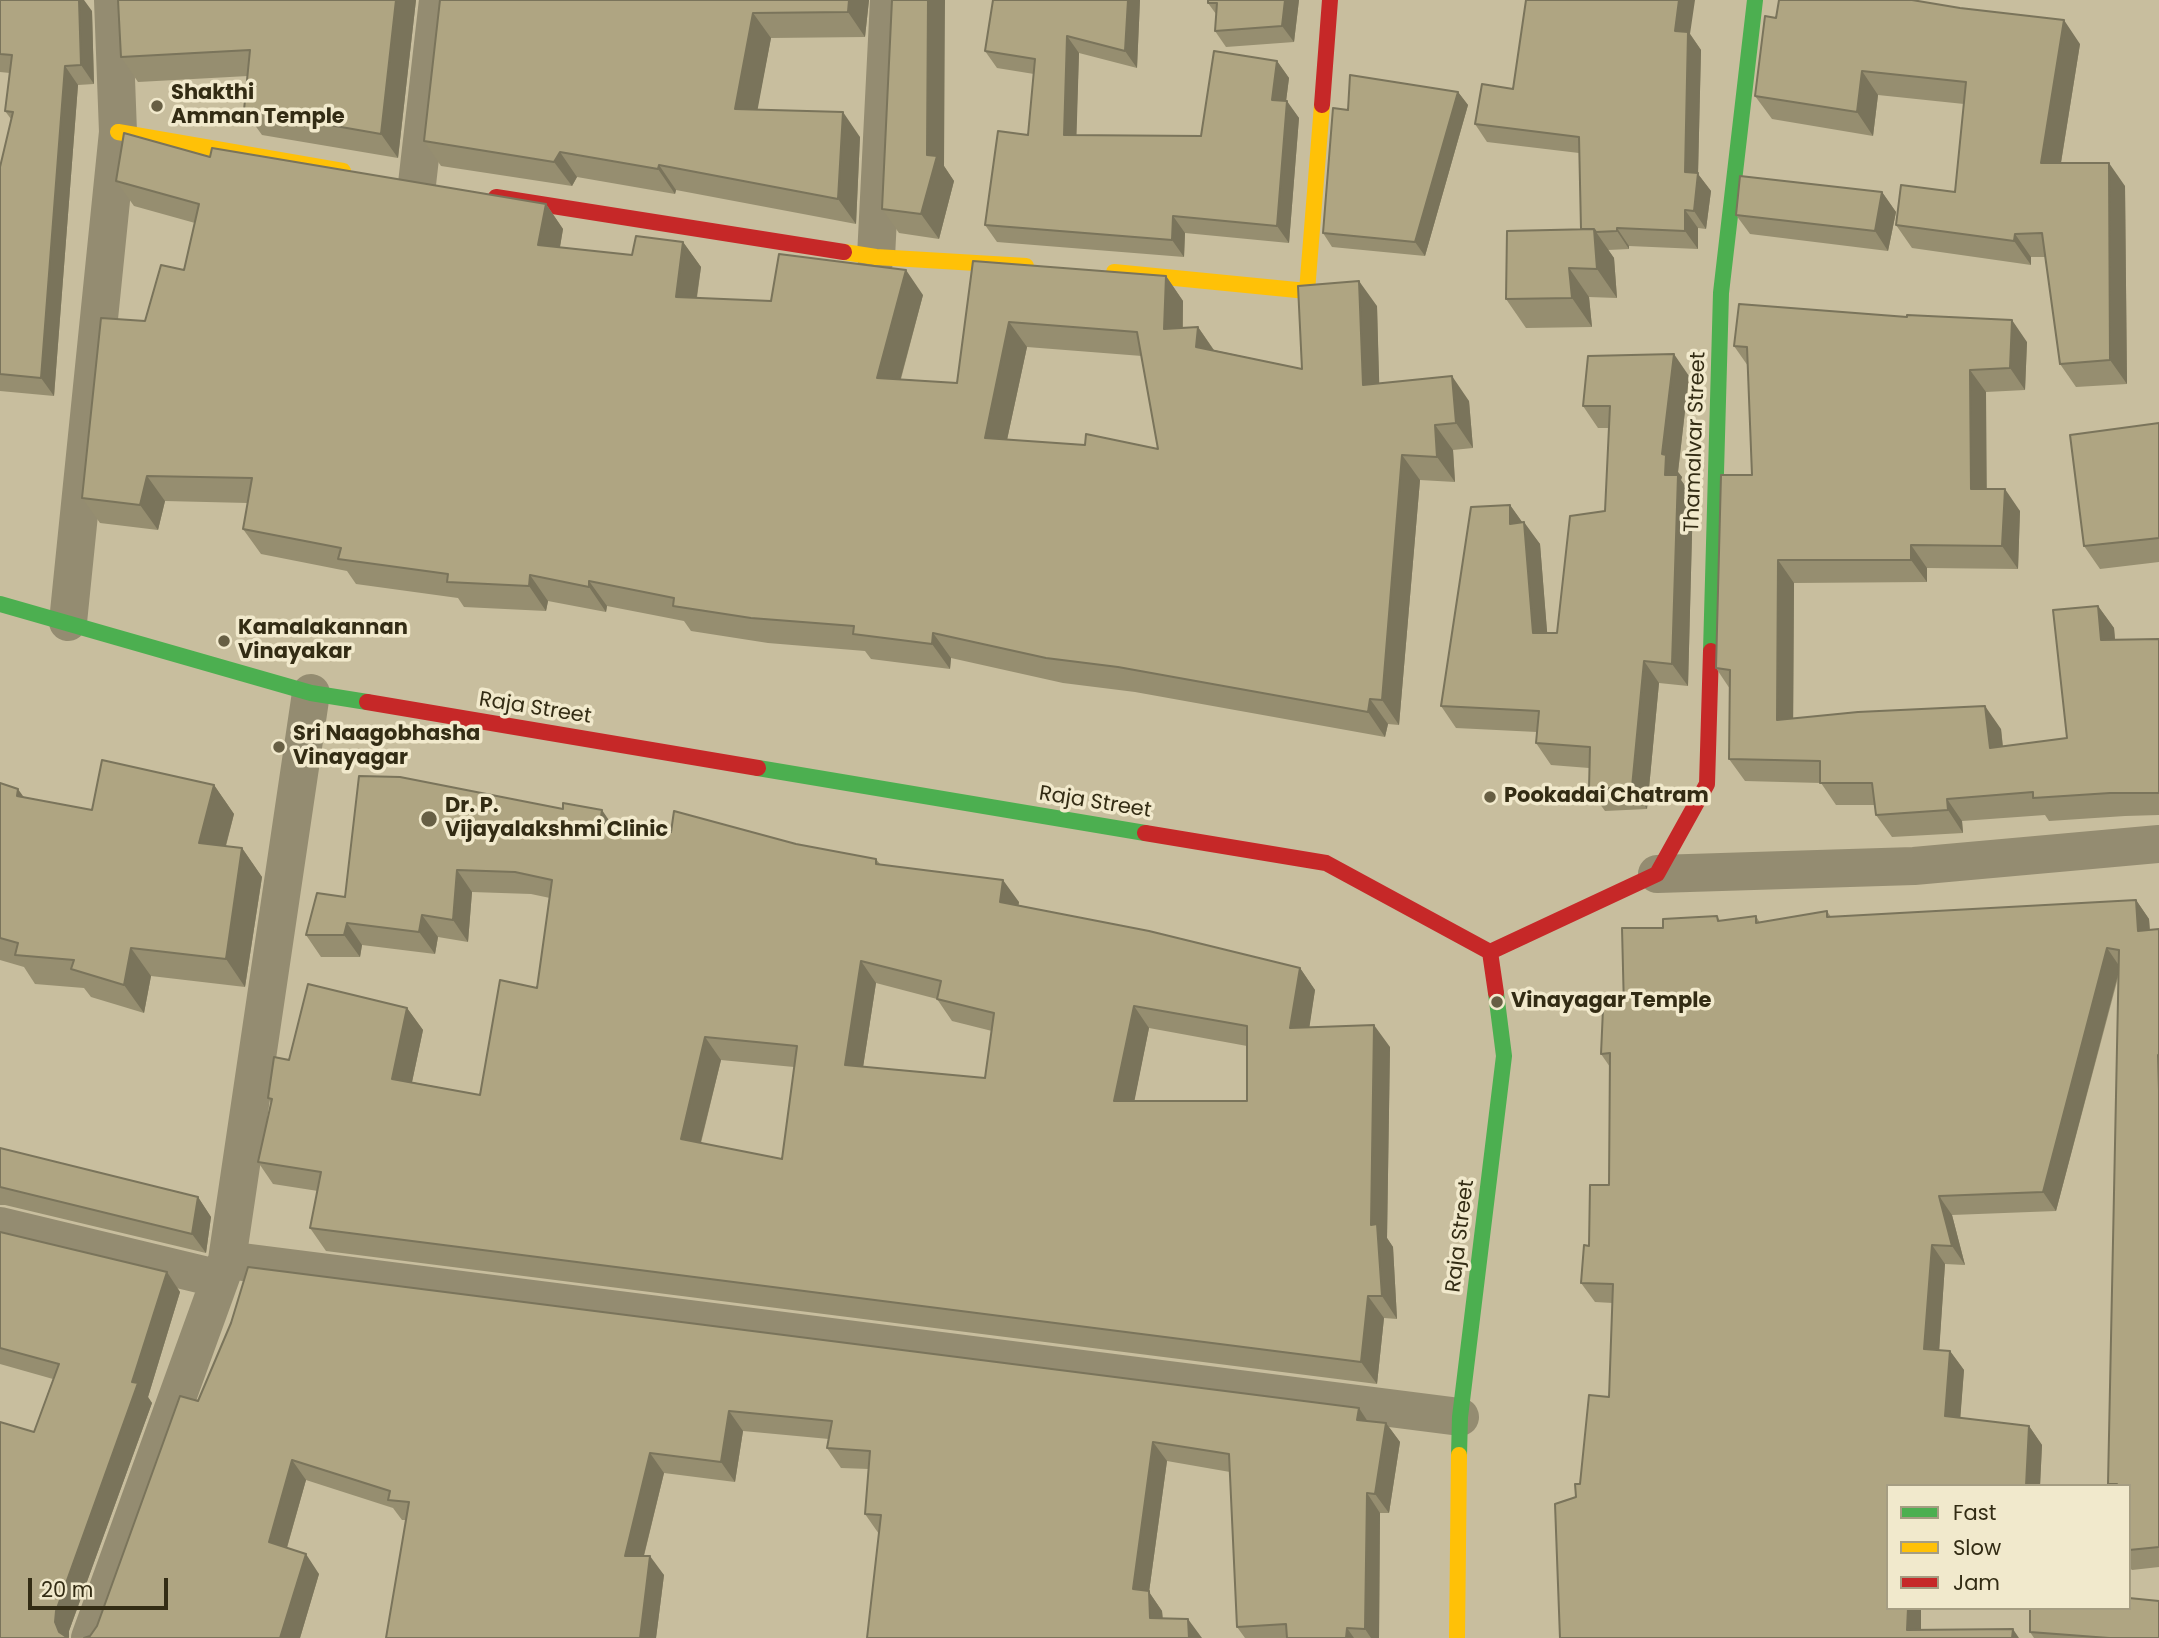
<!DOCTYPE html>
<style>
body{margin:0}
#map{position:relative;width:2159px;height:1638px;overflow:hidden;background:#c8be9e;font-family:Poppins,sans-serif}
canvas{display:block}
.legend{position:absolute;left:1886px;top:1484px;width:245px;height:126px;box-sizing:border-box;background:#f1e9cc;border:2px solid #a59d82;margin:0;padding:9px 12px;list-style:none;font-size:21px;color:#332c14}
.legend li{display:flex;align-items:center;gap:14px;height:35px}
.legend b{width:35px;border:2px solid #a59d82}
.scale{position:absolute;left:28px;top:1578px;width:140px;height:32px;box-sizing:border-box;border:4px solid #332c14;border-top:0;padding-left:9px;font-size:21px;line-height:24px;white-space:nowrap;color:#332c14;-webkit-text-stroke:5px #f1e9cc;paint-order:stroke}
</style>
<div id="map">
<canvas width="2159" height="1638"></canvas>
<ul class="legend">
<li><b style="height:9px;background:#4caf50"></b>Fast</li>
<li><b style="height:9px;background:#ffc107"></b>Slow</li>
<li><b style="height:9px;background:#c62828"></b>Jam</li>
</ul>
<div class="scale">20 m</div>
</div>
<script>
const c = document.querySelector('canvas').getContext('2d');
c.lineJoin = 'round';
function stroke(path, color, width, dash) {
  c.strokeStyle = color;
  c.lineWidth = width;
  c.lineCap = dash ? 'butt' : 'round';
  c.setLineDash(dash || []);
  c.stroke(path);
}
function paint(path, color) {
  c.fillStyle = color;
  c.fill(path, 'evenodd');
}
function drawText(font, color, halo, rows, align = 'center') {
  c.font = font + ' Poppins,sans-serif';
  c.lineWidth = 7;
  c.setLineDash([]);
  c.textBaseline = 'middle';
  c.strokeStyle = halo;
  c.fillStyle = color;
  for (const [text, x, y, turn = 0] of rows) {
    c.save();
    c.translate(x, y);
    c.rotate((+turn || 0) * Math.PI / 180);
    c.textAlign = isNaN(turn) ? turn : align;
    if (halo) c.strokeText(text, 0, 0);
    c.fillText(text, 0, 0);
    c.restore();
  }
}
const street = new Path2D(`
 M417,184l21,-184
 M876,257l13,-257
 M68,622l50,-490 -5,-132
 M1657,874l257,-8 245,-22
 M0,1226l220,53
 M227,1260l1233,157
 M90,1638l137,-378 84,-567`);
const fast = new Path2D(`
 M0,604l311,89 56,9
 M1711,651l10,-358 34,-293
 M758,768l387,65
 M1459,1455l1,-38 44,-361 -8,-63`);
const slow = new Path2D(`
 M118,132l225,39
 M844,252l32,5 150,9
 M1114,272l193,19 15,-186
 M1457,1638l2,-183`);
const jam = new Path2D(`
 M1322,105l8,-105
 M496,197l348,55
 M367,702l391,66
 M1145,833l181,30 164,89 6,41
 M1490,952l167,-78 50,-90 4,-133`);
const wall = new Path2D(`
 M0,0l92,11 2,73 -16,1 -24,311 -54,-5v-224l11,-48 -6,-8 5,-38 -10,-1z
 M416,0l-18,158 -136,-23 -18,-25 4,-34 -110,6 -17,-25z
 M440,0h429l-4,37 -94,1 -14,71 103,28 -4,87 -180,-34 -1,4 -98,-17 -5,9 -131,-20 -17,-25z
 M1140,0l-3,68 -58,-15 -3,82 125,1 76,-75 12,17 -3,23 13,17 -10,125 -104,-10 -1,24 -187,-15 -12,-17 43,-90 6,-61 -37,-6 -12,-17z
 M1299,0l-5,42 -68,5 -11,-16 1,-17 -8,-11z
 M1776,18l304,26 -19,119 64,23 2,198 -51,3 -16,-23 -15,-107h-14v8l-119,-17 -16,-23 59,-33 9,-88 -86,-9 -5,41 -101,-17 -17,-23z
 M1690,34l11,16 -3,124 13,17 -5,38 -8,-1v21l-69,-3v3l-21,1 6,8 3,40 -28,-1 3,30 -66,1 -20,-29 75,-70 -2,-76 -92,-11 -12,-18 38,-35z
 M1458,92l10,13 -43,151 -93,-9 -9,-14 25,-123z
 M210,157l336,47 17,25 -3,18 72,8 51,-13 18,25 -4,31 74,3 152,-6 -22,84 56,4 16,-122 193,15 17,25v27l15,-1 16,23 88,19 75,-63 2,77 90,18 4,47 -20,2 2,32 -35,-2 -21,245 -11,-1 -3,13 -250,-45 -72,-9 -112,-25 -1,11 -79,-10 -6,-8 -97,-8 -77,-12 -7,-10 -77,-15 -1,6 -58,-11 -2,10 -82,-4 -6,-9 -102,-14 -9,-13 -86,-17 -18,-25 5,-26 -83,-2 -7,29 -58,-7 -18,-25 63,-177 39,-51 11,-47 -61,-17 -18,-25zM1027,347l115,9 16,93 -151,-9z
 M944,166l10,15 -15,58 -40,-6 -17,-24z
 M1882,192l14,20 -8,39 -138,-17 -14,-19z
 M2027,342l-2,48 -39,2v97l34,22 -2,58 -91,-1v14l-133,1 -1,136 208,10 2,17 64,-8 31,-132 16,22 1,12 44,-1v176l-34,1 -76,5 -4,-6 -83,6 1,12 -71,4 -16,-22 -1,-10h-39l-15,-22 -76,-2 -16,-22 1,-70 -14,-21 36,-193 -4,-109 -14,-20z
 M1689,376l-11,96 4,5 -1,3 12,17 -5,189 -29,-3 -12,126 -42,2 -16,-22v-21l-38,-3 -15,-22 1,-11 -81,-4 -15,-22 69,-201 12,17 18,22 7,89h10l48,-122 4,-83h-11l-15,-22z
 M2159,423v139l-59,7 -16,-23z
 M0,783l24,14 68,13 122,-25 20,29 -8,32 16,2 20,29 -17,110 -94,-11 -7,37 -53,-16 -7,-9 -49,-4 -11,-17 -24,-7z
 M612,825l184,19 80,15 4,5 139,38 -1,3 282,63 15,22 -6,37 81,20 -3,191 6,9 4,72 -13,-1 -7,66 -1051,-133 -16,-23 8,-37 -45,-7 -15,-22 13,-59 -3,-5 21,-38 118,-52 16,22 -11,52 68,13 57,-107 13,-90 -19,-4 -59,-2 -4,50 -30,-5 -3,17 -73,-9 -2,12h-39l-15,-22 39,-38zM876,983l61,16 15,22 40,10 -7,47 -122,-11zM1149,1028l98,18v55h-113zM721,1060l73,7 -12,92 -81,-16z
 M2136,900l13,19 1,11 9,-1v638l-27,3 -3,-3v-81h-20l-1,-2 11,-510 -63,237 -104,4 13,50 -20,-1 -6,86 11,1 14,19 -4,48 69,8 13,19 -2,41h-152l33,122v22l-361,8 16,-141 33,-100 4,-94 -18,-1 -14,-19 8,-37 20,-61 1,-118 -9,-13 62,-126 54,-12 3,5 36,-5 4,7 67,-12 4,6z
 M0,1148l198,49 13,20 -5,36 -201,-48h-5z
 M0,1232l167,40 13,20 -32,105 4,6 -83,228 -35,-199 19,-53 -53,-15z
 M198,1401l1161,7 8,13 19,2 14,19 -11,71h-9l-1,125h-134l-8,-11 -7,-155 -63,-11 -18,131 13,19 1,8 39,19 -323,-104 -14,-20 4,-45 -28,-1 -14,-20 2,-9 -86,-8 -8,51 -71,-9 -20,83 20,19 -8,63h-270l20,-118h-4l-9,-12 -87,-28 -19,68 32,26 -19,64h-216l6,-2 7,-10z
 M2030,1632l129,6h-125z`);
const shadedWall = new Path2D(`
 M79,0h5l8,11 2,73 -13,-19z
 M396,0h20l-18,158 -17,-24z
 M849,0h20l-4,37 -17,-25z
 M928,0h17l-1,166 10,15 -15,58 -18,-25 6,-59z
 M1128,0h12l-3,68 -12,-17z
 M1285,0h14l-5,42 -12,-16z
 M1679,0h16l-5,34 11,16 -3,124 13,17 -5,38 -12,-18 -9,-39 -10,-141z
 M753,13l18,25 -18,96 -18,-25z
 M2064,20l16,24 -23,143 -16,-24z
 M1067,36l12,17 -3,99 -12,-17z
 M1277,61l12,17 -5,39 -12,-17z
 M65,66l13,19 -24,311 -13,-18z
 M1862,71l16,24 -5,41 -16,-24z
 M1458,92l10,13 -43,151 -10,-14z
 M1287,101l12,17 -10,125 -12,-17z
 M843,112l17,25 -4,87 -18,-25z
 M560,152l17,25 -5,9 -18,-24z
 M2109,163l16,23 2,198 -17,-24z
 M659,165l17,25 -1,4 -17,-25z
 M1882,192l14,20 -8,39 -13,-20z
 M546,204l17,25 -7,41 -18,-25z
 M1685,210l13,18v21l-13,-18z
 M1173,216l12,17 -1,24 -12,-17z
 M1617,228l12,18v3l-12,-18z
 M1594,229l20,29 3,40 -20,-29z
 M2015,234l16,23v8l-17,-24z
 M683,242l18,25 -8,55 -17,-25z
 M1569,268l20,29 3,30 -20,-29z
 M906,270l17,25 -29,108 -17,-25z
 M1166,276l17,25 -1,54 -18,-26z
 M1359,281l18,25 3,104 -17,-25z
 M2012,320l15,22 -2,48 -15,-22z
 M1009,322l18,25 -25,116 -17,-25z
 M1198,327l17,25 -19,-5z
 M1674,354l15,22 -11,96 4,5 -1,3 12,17 -5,189 -16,-22 -7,-189 -3,-21z
 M1970,370l16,22 1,119 -16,-22z
 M1452,376l17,25 4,47 -17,-25z
 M1435,425l18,25 2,32 -18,-25z
 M1402,455l18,25 -21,245 -17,-25z
 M147,476l18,25 -7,29 -18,-25z
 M2005,489l15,22 -2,58 -16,-23z
 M1510,505l15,21 -1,-4 16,22 9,111 -16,-22 -23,-109z
 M1911,545l16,23v14l-16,-22z
 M1778,560l16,23 -1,160 -16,-23z
 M530,575l18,26 -2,10 -17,-25z
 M589,581l18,25 -1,6 -17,-25z
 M2098,606l16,22 3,34 -16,-22z
 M933,633l18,25 -1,11 -18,-25z
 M1644,661l15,22 -12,126 -15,-22z
 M1370,699l18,25 -3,13 -17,-25z
 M1985,706l16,23 4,41 -15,-22z
 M214,785l20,29 -15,57 -20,-28z
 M18,789l20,28 -21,-21z
 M1947,799l15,22 1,12 -15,-23z
 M602,810l15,22 -17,-8z
 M242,848l20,29 -17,110 -19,-28z
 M457,870l15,22 -4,50 -15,-22z
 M1003,880l16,22 -3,22 -16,-22z
 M2136,900l13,19 2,31 -13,-19z
 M422,915l16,22 -3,17 -16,-22z
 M347,923l15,22 -2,12 -16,-22z
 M131,948l20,28 -7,37 -20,-28z
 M2107,948l13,19 -64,244 -13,-19z
 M861,961l15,22 -16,104 -15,-22z
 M1300,968l15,22 -9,60 -16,-22z
 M1134,1006l15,22 -19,95 -16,-22z
 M407,1008l16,22 -15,71 -16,-22z
 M1374,1025l16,22 -3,191 6,9 4,72 -15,-23 -11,-71z
 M705,1037l16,23 -25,101 -15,-22z
 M1939,1196l13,19 13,50 -13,-19z
 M198,1197l13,20 -5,36 -14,-19z
 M1932,1245l13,19 -7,104 -14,-19z
 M167,1272l13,20 -32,105 4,6 -83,228v7l-10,-6 -4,-10 1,-11z
 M1368,1296l16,22 -7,66 -16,-22z
 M1950,1351l14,19 -5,65 -14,-19z
 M1359,1408l13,20 -15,-8z
 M729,1411l14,20 -8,51 -14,-20z
 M1386,1423l14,19 -11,71 -14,-19z
 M2029,1426l13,19 -2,41h-14z
 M1153,1442l14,19 -18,131 13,19 2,27 -14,-20 -17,-29z
 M650,1453l14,20 -25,102 -14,-19z
 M292,1460l14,20 -23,81 -14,-19z
 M1367,1493l13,20 -1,125h-8l-6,-9z
 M306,1554l13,20 -19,64h-20z
 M650,1556l14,19 -8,63h-16z
 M1908,1608h13v30l-14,-8z
 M1188,1619l14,19h-13z
 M1347,1628l7,10h-8z
 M2013,1629l6,9h-7z`);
const building = new Path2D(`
 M0,0h79l2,65 -16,1 -24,312 -41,-4v-207l13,-55 -8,-1 7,-56 -12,-1z
 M118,0h278l-15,134 -137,-24 6,-60 -129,7z
 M440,0h409l-1,12 -95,1 -18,96 108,3 -5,87 -179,-34 -1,4 -98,-17 -6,10 -130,-21z
 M892,0h36l-1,155 10,1 -16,58 -39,-5z
 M993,0h135l-3,51 -58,-15 -3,99 137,1 13,-85 63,10 -5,39 15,1 -10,125 -104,-10 -1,24 -187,-15 13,-94 30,4 7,-76 -50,-8z
 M1208,0h77l-3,26 -67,5 2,-28h-9z
 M1526,0h153l-4,31 13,1 -3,140 13,1 -4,38 -9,-1v21l-68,-3v3l-21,1 -2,-3h-13l-2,-92 -104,-13 7,-40 31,5z
 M1779,0h133l48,8 104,12 -23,143h68l1,197 -50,4 -18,-131 -27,1 -1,7 -118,-16 5,-40 54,7 11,-110 -104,-11 -5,41 -102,-16 10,-80 11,2z
 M1350,75l108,17 -43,150 -92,-9 10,-125 15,2z
 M124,133l86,24 2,-9 334,56 -8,41 94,10 4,-19 47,6 -7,55 95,4 8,-47 127,16 -29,108 80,5 16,-122 193,15 -2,53 34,-2 -2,20 106,22 -4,-83 61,-5 4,104 89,-9 4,47 -21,2 2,32 -35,-2 -20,245 -12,-1 -2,13 -250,-45 -72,-9 -113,-25 -1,11 -79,-10 1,-8 -103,-8 -78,-12 1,-8 -85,-17v6l-59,-12 -1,11 -82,-4 1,-8 -110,-15 3,-11 -98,-19 9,-51 -105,-2 -7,29 -58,-7 19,-180 44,3 16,-56 23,5 15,-66 -83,-23zM1009,322l128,10 21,117 -72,-15 -1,11 -100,-7z
 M1740,176l142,16 -7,39 -139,-16z
 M1594,229l3,40 -28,-1 3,30 -66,1 1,-68z
 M1739,304l168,13v-2l105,5 -2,48 -40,2 1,119h34l-3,57 -91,-1v15h-133l-1,160 81,-8 127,-6 5,42 77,-10 -14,-128 45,-4 3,34 58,-1v154h-49l-77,5v-6l-86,7 1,11 -72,5 -4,-32h-52v-22l-91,-2 1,-89 -14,-2 5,-193h31l-5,-128 -13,-1z
 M1674,354l-12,100 4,1 -1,20h13l-6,189 -28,-3 -12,126 -43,2 1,-42 -54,-4 3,-32 -98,-5 30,-199 39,-2v19l14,-2 9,111h24l13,-117 35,-5 5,-105h-27l5,-50z
 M2159,423v115l-75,8 -14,-111z
 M102,760l112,25 -15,58 43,5 -16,111 -95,-11 -7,37 -53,-16 3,-9 -59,-5 3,-12 -18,-5v-155l18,6 -1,7 75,14z
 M359,776l41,1 163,32v-6l39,7 -2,14 71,8 3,-21 122,33 80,15v5l127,16 -3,22 149,29 151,37 -10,60 84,-3 -3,200 6,-1 5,72h-14l-7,66 -1051,-134 11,-56 -63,-10 14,-63 -4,-1 6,-41 15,3 19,-76 99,24 -15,71 88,16 20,-115 37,8 15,-108 -37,-8 -58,-2 -4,50 -31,-5 -3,17 -72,-9 -3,12h-38l11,-42 28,4zM861,961l80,20 -4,18 57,14 -9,65 -140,-13zM1134,1006l113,20v75h-133zM705,1037l92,9 -15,113 -101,-20z
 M2136,900l2,31 21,-2v126h-1l1,35v457l-30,3v-64h-12v-2h-9l11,-534 -12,-2 -64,244 -104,4 13,50 -20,-1 -8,104 26,2 -5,65 84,10 -3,60h-138v122h20l-1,22 106,-1 -1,9h-452l-5,-134 21,-7 -1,-13h5l9,-89 20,2 4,-113 -32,-1 3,-38 5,1 1,-61h19l1,-132 -9,1 2,-45h21l-2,-81h41v-9l54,-3 1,5 38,-5v7l71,-12v6z
 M0,1148l198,49 -6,37 -192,-47z
 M0,1232l167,40 -35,110 6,1 -82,228 -1,11 4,10 9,6h-68v-216l34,10 25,-68 -59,-16z
 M248,1267l1111,141 -2,12 29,3 -11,71 -8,-1 -2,136 -18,-1 -1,10h-59l-1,-14 -49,3 -8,-173 -76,-12 -20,147 16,2 1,27 38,1 1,19h-322l14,-123 -16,-1 5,-63 -43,-3 5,-27 -103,-10 -8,51 -71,-9 -25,103h25l-10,82h-254l23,-136 -21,-2 2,-9 -98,-31 -23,82 37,12 -26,84h-196l6,-2 7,-10 83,-230 18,5 33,-78z
 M2129,1598l30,3v37h-50l-79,-6v-24h99z`);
const markers = [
 [157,106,7,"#675f44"],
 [224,641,7,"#675f44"],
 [279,747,7,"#675f44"],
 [1490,797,7,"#675f44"],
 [429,819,9,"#675f44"],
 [1497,1002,7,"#675f44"]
];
const poiNames = [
 ["Shakthi",171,94],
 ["Amman Temple",171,118],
 ["Kamalakannan",238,629],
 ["Vinayakar",238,653],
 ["Sri Naagobhasha",293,735],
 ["Vinayagar",293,759],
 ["Pookadai Chatram",1504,797],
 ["Dr. P.",445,807],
 ["Vijayalakshmi Clinic",445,831],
 ["Vinayagar Temple",1511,1002]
];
const streetNames = [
 ["Thamalvar Street",1696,442,-88],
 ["Raja Street",535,709,9],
 ["Raja Street",1095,803,9],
 ["Raja Street",1461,1236,-83]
];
stroke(street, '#948c71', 38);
stroke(fast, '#4caf50', 16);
stroke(slow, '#ffc107', 16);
stroke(jam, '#c62828', 16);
paint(wall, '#968e70');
paint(shadedWall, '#7a745b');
paint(building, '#afa582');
stroke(building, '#7a745b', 2);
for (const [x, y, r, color] of markers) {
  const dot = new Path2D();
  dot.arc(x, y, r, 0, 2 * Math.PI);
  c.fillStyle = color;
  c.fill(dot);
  stroke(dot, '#f1e9cc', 2.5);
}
drawText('bold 21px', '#332c14', '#f1e9cc', poiNames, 'left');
drawText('21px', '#332c14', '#f1e9cc', streetNames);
</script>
